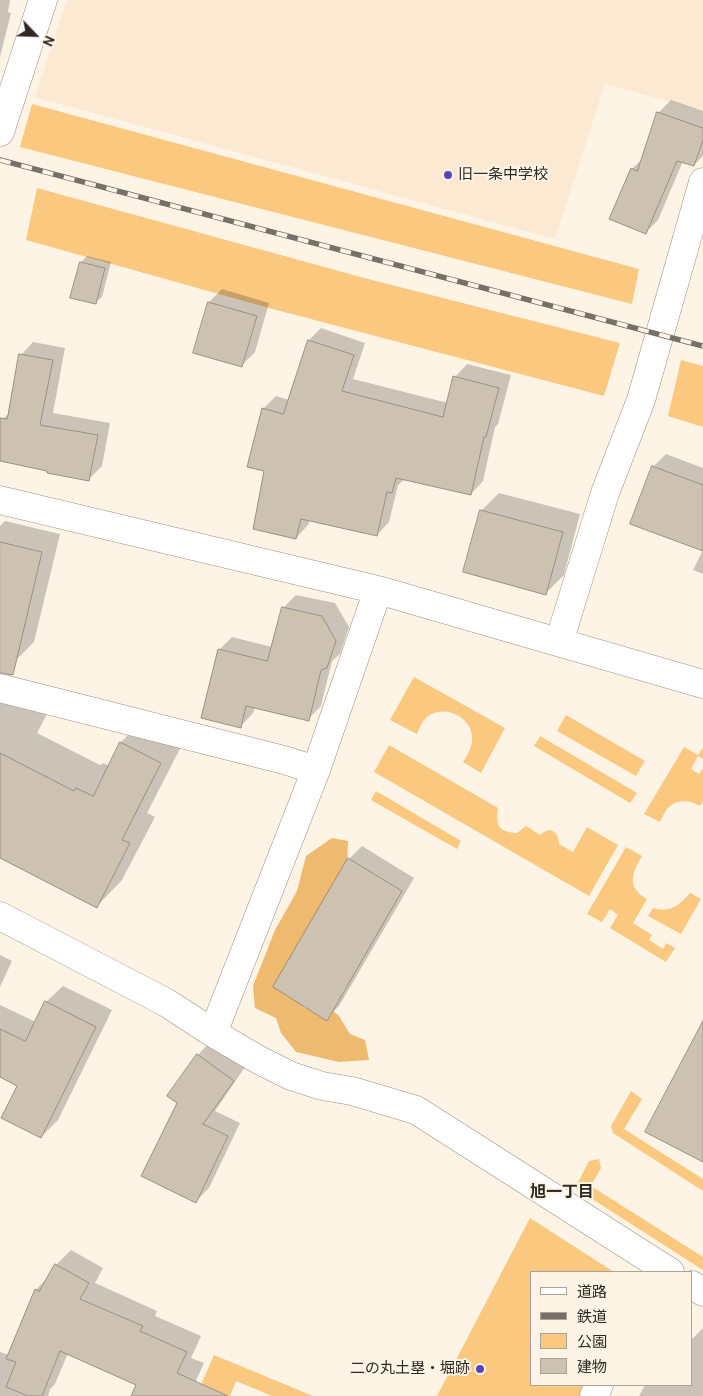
<!DOCTYPE html>
<meta charset="utf-8">
<style>
body{margin:0}
#map{position:relative;width:703px;height:1396px;overflow:hidden;background:#fef4e6;font-family:Cabin,"Noto Sans JP",sans-serif}
canvas{display:block}
.legend{position:absolute;left:530px;top:1271px;width:162px;height:115px;box-sizing:border-box;background:#fef4e6;border:1px solid #aba398;margin:0;padding:6px 9px;list-style:none;font-size:15px;color:#2e2923}
.legend li{display:flex;align-items:center;gap:10px;height:25px}
.legend b{width:25px;border:1px solid #aba398}
.north{position:absolute;left:10px;top:10px;width:50px;height:50px;-webkit-text-stroke:4px #fef4e6;paint-order:stroke;rotate:114deg;font-size:14px;font-weight:700;line-height:20px;text-align:center;color:#2e2923}
.north::after{content:'';display:block;margin:auto;width:18px;height:22px;background:#2e2923;clip-path:polygon(50% 0,100% 100%,50% 72%,0 100%)}
</style>
<div id="map">
<canvas width="703" height="1396"></canvas>
<ul class="legend">
<li><b style="height:6px;background:#fff"></b>道路</li>
<li><b style="height:6px;background:#777068"></b>鉄道</li>
<li><b style="height:14px;background:#fac87f"></b>公園</li>
<li><b style="height:14px;background:#cdc1b1"></b>建物</li>
</ul>
<div class="north">N</div>
</div>
<script>
const c = document.querySelector('canvas').getContext('2d');
c.lineJoin = 'round';
function paint(path, color) {
  c.fillStyle = color;
  c.fill(path, 'evenodd');
}
function stroke(path, color, width, dash) {
  c.strokeStyle = color;
  c.lineWidth = width;
  c.lineCap = dash ? 'butt' : 'round';
  c.setLineDash(dash || []);
  c.stroke(path);
}
function drawText(font, color, halo, rows, align = 'center') {
  c.font = font + ' Cabin,"Noto Sans JP",sans-serif';
  c.lineWidth = 4;
  c.setLineDash([]);
  c.textBaseline = 'middle';
  c.strokeStyle = halo;
  c.fillStyle = color;
  for (const [text, x, y, turn = 0] of rows) {
    c.save();
    c.translate(x, y);
    c.rotate((+turn || 0) * Math.PI / 180);
    c.textAlign = isNaN(turn) ? turn : align;
    if (halo) c.strokeText(text, 0, 0);
    c.fillText(text, 0, 0);
    c.restore();
  }
}
const built = new Path2D(`
 M67,0h636v111l-98,-27 -50,155 -520,-142z`);
const green = new Path2D(`
 M32,104l607,165 -7,35 -612,-157z
 M37,188l331,91 252,64 -16,53 -335,-88 -243,-68z
 M681,360l22,6v61l-35,-11z
 M414,677l91,51 -24,45 -18,-11c5,-8 10,-16 9,-26 -2,-20 -29,-32 -45,-19 -5,4 -8,12 -10,17l-27,-14z
 M566,715l79,46 -9,15 -79,-45z
 M540,736l97,57 -7,10 -96,-57z
 M389,745l109,63c-3,18 1,24 19,25l9,-7 14,9c10,-10 19,-3 19,9l14,8 14,-25 31,18 -29,51 -215,-124z
 M684,747l14,8 5,-8v12l-5,-3 -7,13 8,5 4,-6v33l-3,5c-10,-6 -23,-7 -32,2 -3,3 -6,10 -8,14l-16,-8z
 M376,791l85,50 -4,8 -86,-49z
 M626,847l16,9c-10,17 -16,31 5,43l-14,24 19,12 -3,5 14,9 3,-6 9,5 -9,14 -56,-34 8,-13 -8,-6 -8,13 -15,-8z
 M690,893l11,6 -20,35 -33,-18 5,-8c17,5 26,-2 37,-15z
 M631,1091l11,8 -18,30 79,50v12l-90,-58 -2,-7z
 M599,1159l2,9 -10,18 112,71v13l-128,-82 14,-27z
 M530,1218l84,54h-82v113h59l-5,11h-149z
 M214,1355l99,41h-41l-36,-15 -6,15h-34z`);
const forest = new Path2D(`
 M332,838l16,3 -2,51 -54,93 12,23 25,-1 10,9 11,18 15,6 4,20 -30,2 -43,-10 -15,-19 -5,-15 -21,-10 -2,-22 22,-56 22,-39 9,-35z`);
const shadow = new Path2D(`
 M0,0h10l-2,12 3,1 -11,44z
 M671,100l32,11v45l-9,9 -11,-4 -25,59 -12,12 -14,-63 10,-10 16,-46z
 M87,256l24,6 -9,35 -7,6 -14,-41z
 M222,289l47,14 -14,49 -13,13 -33,-63z
 M321,328l44,15 -12,36 95,24 7,-26 12,-13 44,11 -13,49 -3,3 -12,54 -12,13 -67,-14 -6,5 -9,37 -12,13 -67,-15 -2,5 -12,13 -30,-68 -3,-61 13,-13 13,4 20,-60z
 M33,342l32,6 -12,65 57,10 -8,43 -13,13 -89,-19v-26l3,-15 6,-6 12,-58z
 M666,454l37,14v58l-50,-59z
 M499,493l81,21 -16,61 -18,18 -65,-82z
 M5,521l55,13 -26,108 -18,18 -16,-4v-130z
 M703,550v24l-10,-4z
 M296,595l39,8 14,24 -9,27 -8,7 -11,45 -13,13 -53,-12 -2,6 -12,13 -22,-76 13,-13 40,10 11,-39z
 M0,687l48,25 -11,21 63,32 3,-2 6,3 12,-24 26,-25 39,20 -39,76 8,4 -33,63 -25,26 -97,-49z
 M362,846l52,32 -75,128 -13,13 23,-160z
 M0,955l12,6 -12,26z
 M63,986l49,24 -54,110 -17,17 -23,-52 -18,-9v-71l36,17 10,-20z
 M210,1042l35,25 -30,44 25,12 -31,65 -13,13 -18,-99 20,-47z
 M71,1250l32,18 -8,15 62,28 -2,5 46,20 -10,22 13,5 -15,33h-57l5,-12 -69,-31 -13,31 -5,5 -2,7h-48v-44l9,3 27,-65 13,-14 7,-11z
 M703,1328v68h-64l6,-11h47v-46z`);
const building = new Path2D(`
 M657,112l46,16v12l-9,26 -17,-5 -31,73 -37,-15 22,-51 6,3z
 M80,262l25,6 -9,36 -26,-6z
 M208,302l49,14 -15,51 -49,-14z
 M308,340l46,15 -12,36 101,26 10,-41 46,12 -13,49h-2l-13,58 -75,-17 -4,15 -5,-1 -10,44 -76,-17 -5,20 -43,-10 11,-58 -17,-4 15,-59 21,6z
 M19,354l34,6 -13,65 58,10 -9,46 -42,-8v-2l-47,-10v-43l7,1z
 M652,466l51,19v66l-73,-27z
 M480,510l83,22 -17,63 -83,-23z
 M0,542l42,10 -29,123 -13,-2z
 M282,607l40,9 14,25 -9,27 -6,2 -12,51 -63,-15 -5,22 -40,-10 17,-69 49,12z
 M120,742l41,21 -39,77 8,3 -33,65 -97,-50v-105l74,38 2,-3 17,8z
 M348,858l54,33 -75,130 -54,-34z
 M45,1001l51,26 -55,111 -40,-20 16,-32 -17,-9v-48l25,12z
 M703,1021v141l-58,-30z
 M197,1054l37,27 -31,43 25,12 -32,67 -55,-27 36,-73 -10,-7z
 M55,1264l34,19 -9,16 63,27 -3,5 47,21 -10,21 51,23h-97l5,-11 -76,-34 -18,45h-14l-22,-9 10,-25 -10,-3 29,-70 4,2z`);
const minor = new Path2D(`
 M0,132l43,-132
 M0,500l378,90 325,94
 M559,642l46,-149 36,-93 62,-218
 M0,688l284,72 32,10
 M0,916l167,87 46,30 46,27 32,16 31,10 30,5 64,19 254,162
 M213,1033l103,-263 62,-180
 M692,1285l11,7
 M594,1396l5,-11`);
const rail = new Path2D(`
 M0,160l703,186`);
const markers = [
 [448,175,5,"#5942ba"],
 [480,1369,5,"#5942ba"]
];
const poiNames = [
 ["旧一条中学校",458,175],
 ["二の丸土塁・堀跡",470,1369,"right"]
];
const neighbourhoodNames = [
 ["旭一丁目",562,1192]
];
paint(built, '#fbe9d2');
paint(green, '#fac87f');
paint(forest, '#edba6f');
paint(shadow, '#0003');
paint(building, '#cdc1b1');
stroke(building, '#9b9080', 1);
stroke(minor, '#9b9080', 29);
stroke(minor, '#fff', 28);
stroke(rail, '#777068', 5.5);
stroke(rail, '#fef4e6', 4, [11]);
for (const [x, y, r, color] of markers) {
  const dot = new Path2D();
  dot.arc(x, y, r, 0, 2 * Math.PI);
  c.fillStyle = color;
  c.fill(dot);
  stroke(dot, '#fef4e6', 2);
}
drawText('15px', '#2e2923', '#fef4e6', poiNames, 'left');
drawText('bold 16px', '#2e2923', '#fef4e6', neighbourhoodNames);
</script>
